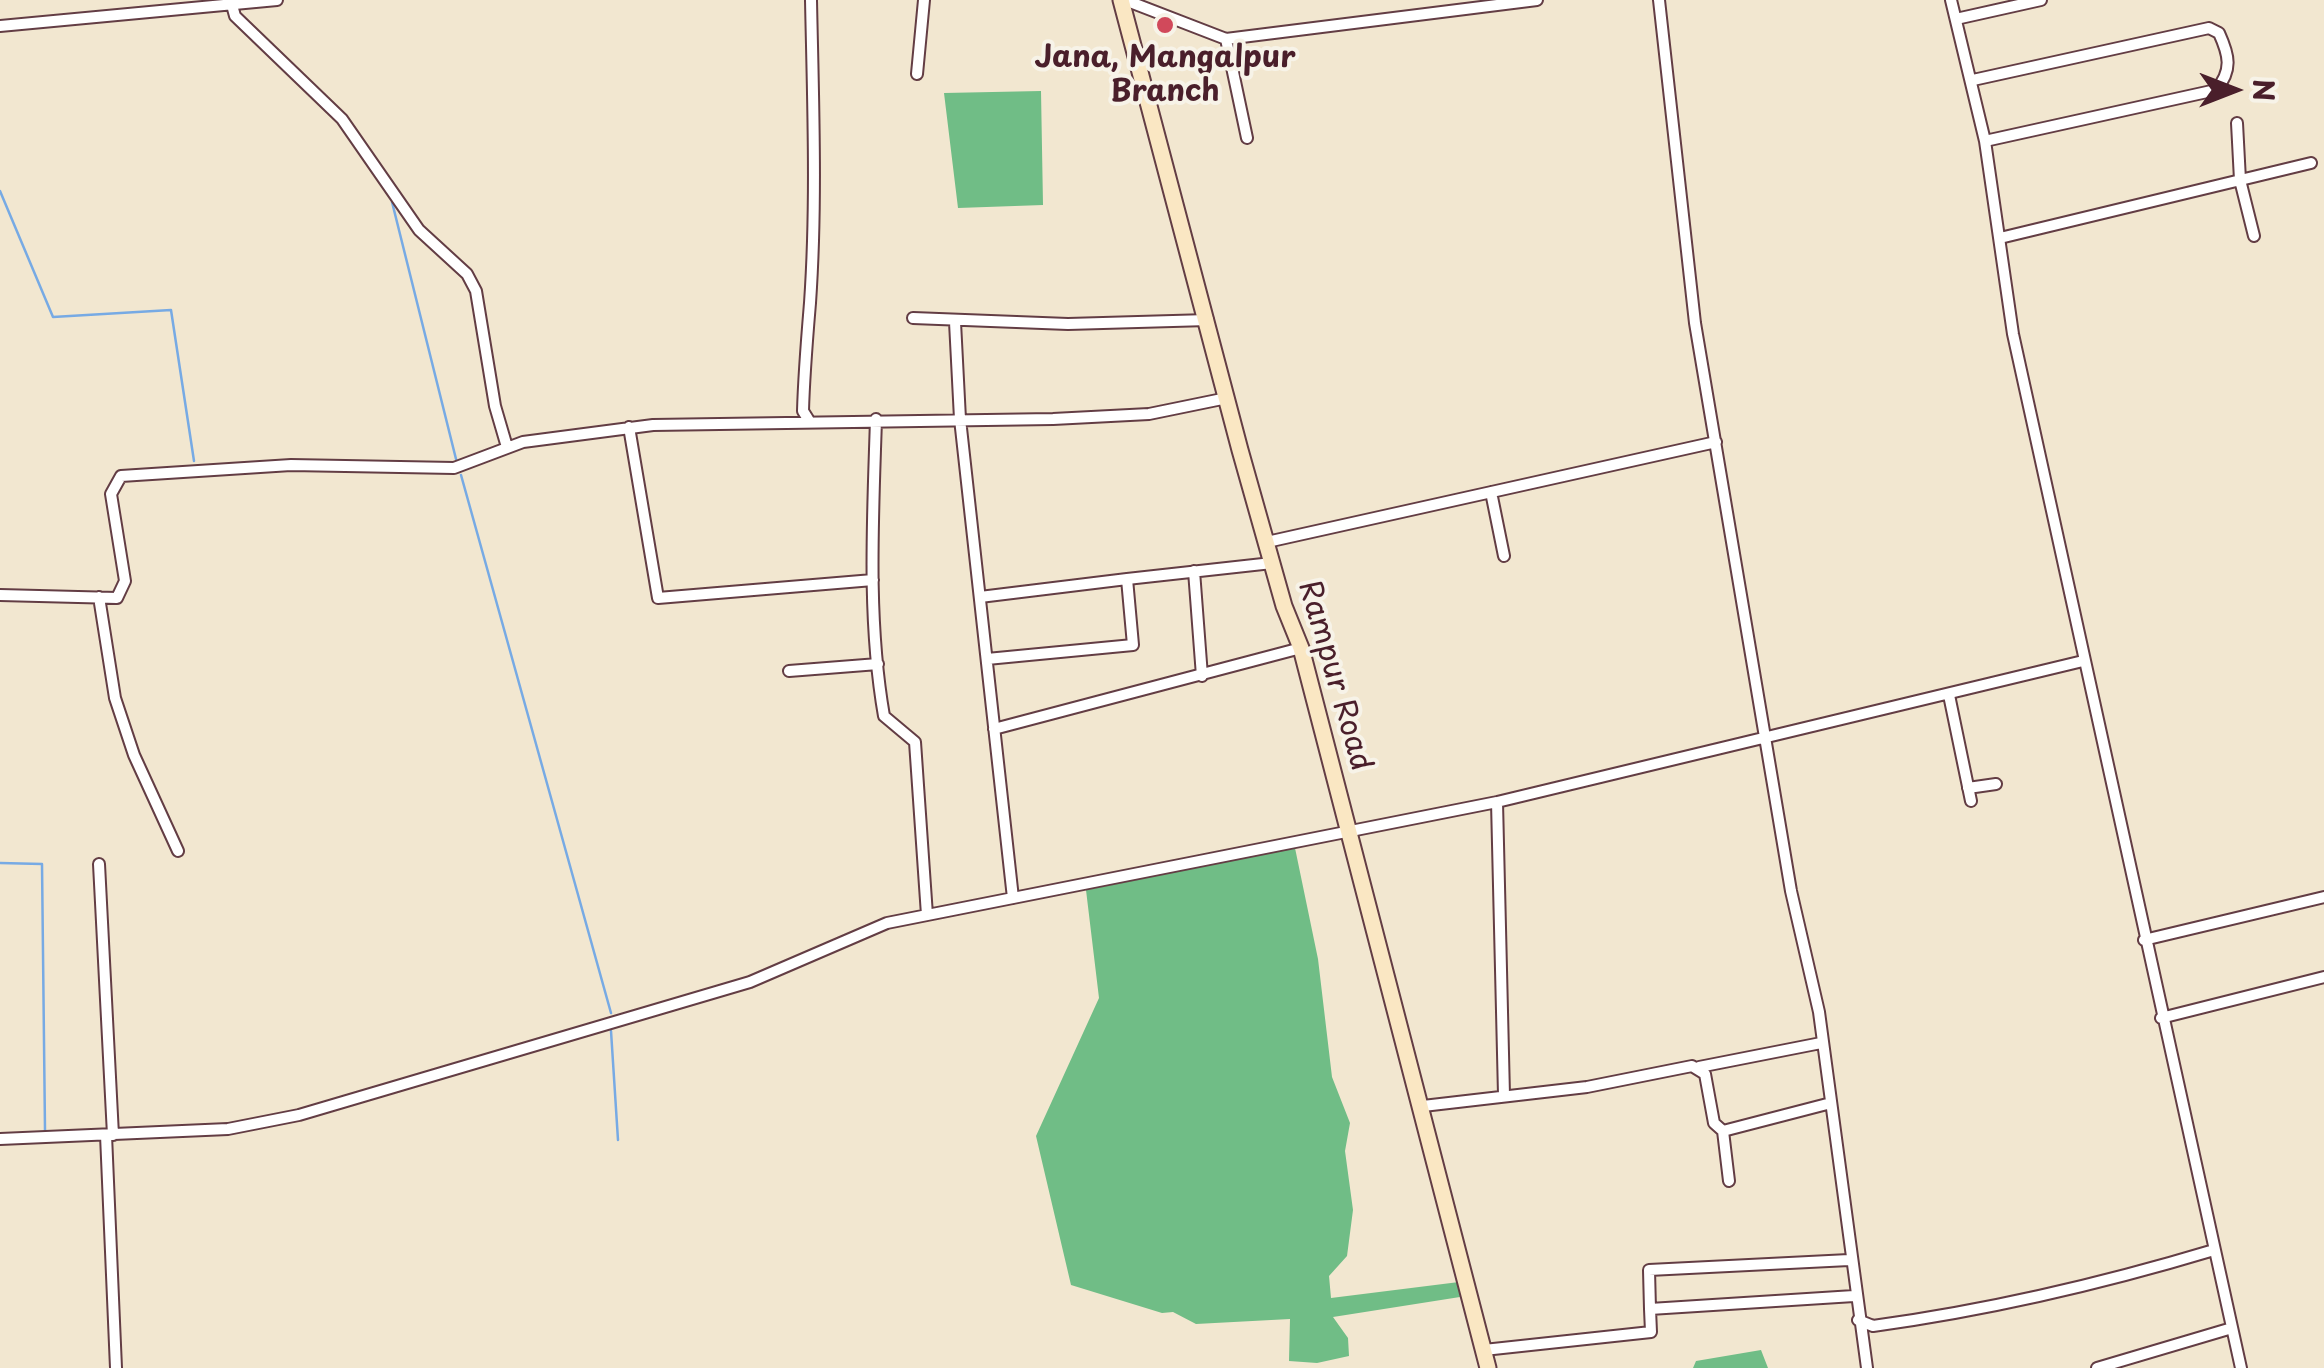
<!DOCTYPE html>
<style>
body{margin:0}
#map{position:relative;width:2324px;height:1368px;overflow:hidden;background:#f2e7d0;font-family:"Playpen Sans",sans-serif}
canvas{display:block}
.north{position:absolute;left:2184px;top:40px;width:100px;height:100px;-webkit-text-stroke:8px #f7f3e8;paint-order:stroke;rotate:90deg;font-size:28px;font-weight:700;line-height:40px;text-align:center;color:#4a1f2b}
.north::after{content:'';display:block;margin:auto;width:35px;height:45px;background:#4a1f2b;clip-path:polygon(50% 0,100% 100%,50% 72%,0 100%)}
</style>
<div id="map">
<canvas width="2324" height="1368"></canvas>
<div class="north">N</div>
</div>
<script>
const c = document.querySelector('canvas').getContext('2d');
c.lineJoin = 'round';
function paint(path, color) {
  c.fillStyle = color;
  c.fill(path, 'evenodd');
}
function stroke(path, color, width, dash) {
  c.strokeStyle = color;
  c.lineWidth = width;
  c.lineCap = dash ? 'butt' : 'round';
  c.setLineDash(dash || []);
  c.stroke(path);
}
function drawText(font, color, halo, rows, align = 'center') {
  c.font = font + ' "Playpen Sans",sans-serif';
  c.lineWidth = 8;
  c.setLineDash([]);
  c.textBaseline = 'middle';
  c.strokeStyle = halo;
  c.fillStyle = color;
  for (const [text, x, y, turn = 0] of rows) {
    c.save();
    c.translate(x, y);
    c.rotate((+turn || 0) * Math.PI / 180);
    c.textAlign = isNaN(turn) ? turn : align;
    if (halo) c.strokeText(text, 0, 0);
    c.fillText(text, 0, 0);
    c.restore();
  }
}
const forest = new Path2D(`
 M1041,91l2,114 -85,3 -14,-115z
 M1295,848l23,111 14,118 18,46 -5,28 8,59 -6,46 -18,20 2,22 128,-16 1,15 -127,20 15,21 1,18 -32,7 -28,-2 1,-42 -94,5 -23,-12 -11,1 -91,-28 -35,-149 63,-138 -13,-108z
 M1761,1350l7,18h-75l3,-7z`);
const stream = new Path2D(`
 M0,191l53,126 118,-7 23,151
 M392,202l64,257
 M461,475l150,538
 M0,863l42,1 3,266
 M611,1031l7,109`);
const minor = new Path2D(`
 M1125,0l101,39 311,-39
 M1659,0l36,323 96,568 28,121 48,356
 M1951,0l34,141 28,193 228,1034
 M232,5l3,11 107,103 77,111 48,44 9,17 19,115 12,41
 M1956,19l85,-19
 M0,26l277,-26
 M1226,39l21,99
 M917,74l7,-74
 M1973,80l236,-52 10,5c10,22 14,37 -3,57l-231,51
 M2237,123l3,57 14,56
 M2000,238l311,-75
 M913,318l155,6 140,-4
 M955,322l5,97 53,479
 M808,419l-5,-8c1,-37 4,-72 7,-108 7,-101 3,-203 1,-303
 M876,419c-3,98 -9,200 8,297l31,26 12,173
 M629,427l29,171 215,-18
 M1491,492l13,64
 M1267,542l449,-100
 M1194,571l8,105
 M0,595l117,3 8,-17 -14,-87 10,-18 170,-11 163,3 69,-26 130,-17 400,-6 96,-5 78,-16
 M99,597l16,101 19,57 44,96
 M980,597l147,-18
 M987,659l146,-14 -6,-66 145,-16
 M789,671l89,-7
 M1949,695l22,106
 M994,729l307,-81
 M1968,788l28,-4
 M1497,802l7,293
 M99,864l14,271
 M2144,940l180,-43
 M2161,1018l163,-41
 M1699,1067l122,-24
 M1423,1106l164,-19 105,-21 13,8 9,49 9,8 108,-28
 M1723,1131l6,50
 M106,1135l10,233
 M0,1139l228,-10 71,-14 451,-133 137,-59 610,-121 586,-141
 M1650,1309l-1,-39 200,-10
 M1858,1320l15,6c117,-16 228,-42 341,-76
 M1484,1350l167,-18 -1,-23 204,-13
 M2097,1368l135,-40`);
const secondary = new Path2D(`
 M1121,0l119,450 44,156 17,42 187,720`);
const markers = [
 [1165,25,10,"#d1495b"]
];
const poiNames = [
 ["Jana, Mangalpur",1165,59],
 ["Branch",1165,93]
];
const streetNames = [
 ["Rampur Road",1334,676,74]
];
paint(forest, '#70bd86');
stroke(stream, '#77aae4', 2.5);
stroke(minor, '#633d44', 14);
stroke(secondary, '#633d44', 19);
stroke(minor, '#fff', 10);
stroke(secondary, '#fae7c3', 15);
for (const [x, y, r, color] of markers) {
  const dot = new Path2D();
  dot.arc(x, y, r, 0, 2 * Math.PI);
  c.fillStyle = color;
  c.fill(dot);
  stroke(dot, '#f7f3e8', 4);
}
drawText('bold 30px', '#4a1f2b', '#f7f3e8', poiNames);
drawText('30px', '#4a1f2b', '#f7f3e8', streetNames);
</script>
